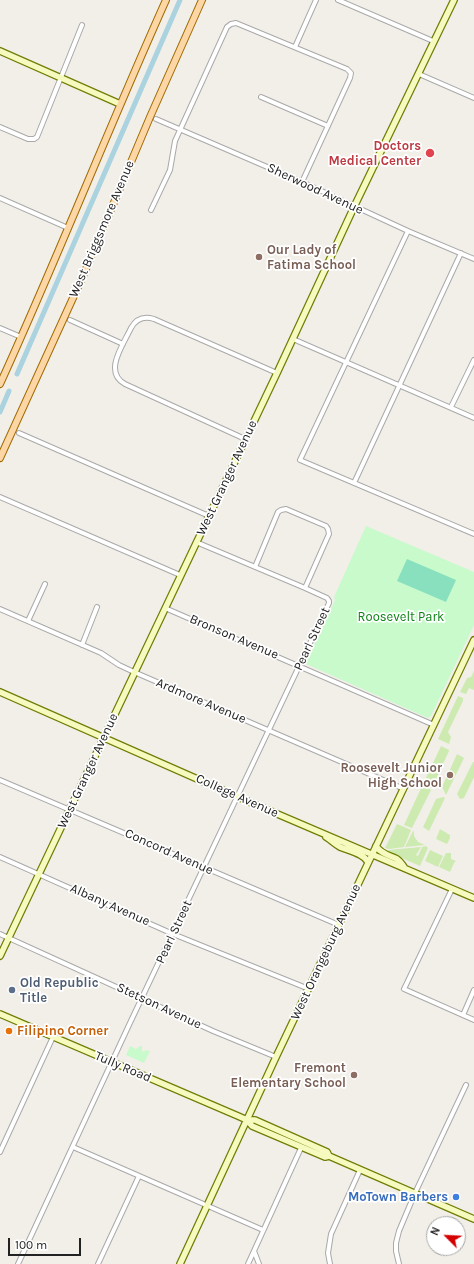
<!DOCTYPE html>
<style>
body{margin:0}
#map{position:relative;width:474px;height:1264px;overflow:hidden;background:#f2efe9;font-family:Karla,sans-serif}
canvas{display:block}
.north{position:absolute;left:426px;top:1216px;width:40px;height:40px;box-sizing:border-box;background:#fff;border:1px solid #a7a7a7;border-radius:50%;rotate:294deg;font-size:11px;font-weight:700;line-height:16px;text-align:center;color:#222}
.north::after{content:'';display:block;margin:auto;width:14px;height:18px;background:#d40000;clip-path:polygon(50% 0,100% 100%,50% 72%,0 100%)}
.scale{position:absolute;left:8px;top:1238px;width:73px;height:18px;box-sizing:border-box;border:2px solid #222;border-top:0;padding-left:5px;font-size:12px;line-height:14px;white-space:nowrap;color:#222;-webkit-text-stroke:3px #fff;paint-order:stroke}
</style>
<div id="map">
<canvas width="474" height="1264"></canvas>
<div class="north">N</div>
<div class="scale">100 m</div>
</div>
<script>
const c = document.querySelector('canvas').getContext('2d');
c.lineJoin = 'round';
function paint(path, color) {
  c.fillStyle = color;
  c.fill(path, 'evenodd');
}
function stroke(path, color, width, dash) {
  c.strokeStyle = color;
  c.lineWidth = width;
  c.lineCap = dash ? 'butt' : 'round';
  c.setLineDash(dash || []);
  c.stroke(path);
}
function drawText(font, color, halo, rows, align = 'center') {
  c.font = font + ' Karla,sans-serif';
  c.lineWidth = 3.5;
  c.setLineDash([]);
  c.textBaseline = 'middle';
  c.strokeStyle = halo;
  c.fillStyle = color;
  for (const [text, x, y, turn = 0] of rows) {
    c.save();
    c.translate(x, y);
    c.rotate((+turn || 0) * Math.PI / 180);
    c.textAlign = isNaN(turn) ? turn : align;
    if (halo) c.strokeText(text, 0, 0);
    c.fillText(text, 0, 0);
    c.restore();
  }
}
const grass = new Path2D(`
 M474,671v19l-5,-2 -3,6 -6,-2 7,-14 4,-1z
 M458,696l5,2v3l-15,31 3,5 -2,7 -11,-5z
 M441,746l8,4v1l-17,37 -9,-4z
 M457,754l7,4 -18,37 -4,-8z
 M473,762h1v15l-10,21 -4,1 -3,-5z
 M422,786l9,4 -19,38 -8,-3z
 M443,797l2,1 -16,33 -6,-4 13,-28z
 M397,824l14,6 -7,17 -15,2 -4,-1z
 M440,829l10,6v3l-3,6 -11,-5z
 M413,831l1,1v4l4,6 7,3 -20,2z
 M426,846l2,2 -8,18 -32,-14v-2l33,-3 -5,8 2,1 4,-9z
 M430,850l13,6 -5,11 -13,-6z
 M446,853h5v6l5,2 -2,2 -4,9 -11,-5z`);
const park = new Path2D(`
 M366,526l108,46v53l-43,91 -3,2 -122,-54v-1l29,-63 -1,-3z
 M130,1046l6,3 4,-3h2v5l2,1 1,-2 5,1 -6,12 -18,-8z`);
const pitch = new Path2D(`
 M407,559l49,21 -10,22 -49,-21z`);
const canal = new Path2D(`
 M17,374l163,-374
 M0,412l9,-21`);
const street = new Path2D(`
 M338,0l95,41
 M295,47l21,-47
 M419,74l55,24
 M261,97l67,29
 M156,119l146,63 106,49 66,28
 M0,127l28,12h6l3,-2 45,-112
 M0,198l68,30
 M151,210l19,-40 5,-29 52,-114 4,-3 5,-1 111,46 4,4 -1,5 -48,104
 M408,231l-108,229 174,74
 M70,320l53,24
 M0,328l21,9
 M293,339l181,79
 M451,407l23,-47
 M19,433l190,83
 M245,439l-120,-55c-22,-12 -2,-39 6,-56 5,-9 13,-12 23,-9l123,54
 M354,483l107,-230
 M0,497l180,78
 M255,567l23,-55 3,-2 5,-1 40,17 2,3 1,5 -24,54
 M165,608l269,117
 M0,609l101,44 18,12 15,7 270,117
 M28,621l17,-37
 M82,645l15,-38
 M0,780l339,145
 M0,857l173,77 136,55
 M452,889l-48,100 70,31
 M0,934l213,97 63,26
 M463,1015l11,-25
 M73,1147l190,83
 M0,1152l53,-115
 M254,1251l5,13
 M18,1264l111,-239 200,-422v-2l-2,-3 -22,-10 -109,-46
 M98,1264l41,-88
 M248,1264l53,-116
 M330,1264l-2,-11 3,-19 29,-64
 M399,1264l-3,-13v-8l3,-12 16,-38 51,-108`);
const secondary = new Path2D(`
 M0,51l120,53
 M0,692l254,112 220,94
 M326,837c5,3 9,7 14,10 9,4 23,6 28,15
 M376,846c5,8 13,9 21,13 3,2 5,5 7,8
 M0,956l277,-583 77,-166 100,-207
 M0,1014l238,102 9,4h8l72,32 2,4
 M247,1120l5,6 73,31 4,-1 145,63
 M180,1264l96,-207 198,-417`);
const primary = new Path2D(`
 M0,384c58,-127 109,-257 166,-384
 M0,458l83,-182 67,-159 52,-117`);
const markers = [
 [430,153,5,"#e0444e"],
 [259,257,4,"#8d6e63"],
 [450,775,4,"#8d6e63"],
 [12,990,4,"#5c6f8a"],
 [9,1031,4,"#e8710a"],
 [354,1075,4,"#8d6e63"],
 [456,1197,4,"#3f7fe0"]
];
const healthNames = [
 ["Doctors",421,146],
 ["Medical Center",421,161]
];
const streetNames = [
 ["Sherwood Avenue",315,189,25],
 ["West Briggsmore Avenue",102,229,-67],
 ["West Granger Avenue",227,478,-65],
 ["Bronson Avenue",234,637,23],
 ["Pearl Street",312,639,-65],
 ["Ardmore Avenue",201,701,23],
 ["West Granger Avenue",88,771,-65],
 ["College Avenue",237,796,24],
 ["Concord Avenue",169,852,24],
 ["Albany Avenue",110,905,24],
 ["Pearl Street",174,932,-65],
 ["West Orangeburg Avenue",326,952,-65],
 ["Stetson Avenue",159,1006,25],
 ["Tully Road",123,1067,23]
];
const educationNames = [
 ["Our Lady of",267,250,"left"],
 ["Fatima School",267,265,"left"],
 ["Roosevelt Junior",442,768],
 ["High School",442,783],
 ["Fremont",346,1068],
 ["Elementary School",346,1083]
];
const parkNames = [
 ["Roosevelt Park",401,617]
];
const serviceNames = [
 ["Old Republic",20,983],
 ["Title",20,998]
];
const foodNames = [
 ["Filipino Corner",17,1031]
];
const shopNames = [
 ["MoTown Barbers",448,1197]
];
paint(grass, '#cdebb0');
paint(park, '#c8facc');
paint(pitch, '#88e0be');
stroke(canal, '#aad3df', 5);
stroke(street, '#a9a9a9', 6);
stroke(secondary, '#707d05', 8);
stroke(primary, '#a06b00', 8);
stroke(street, '#fff', 4);
stroke(secondary, '#f7fabf', 5.5);
stroke(primary, '#fcd6a4', 6);
for (const [x, y, r, color] of markers) {
  const dot = new Path2D();
  dot.arc(x, y, r, 0, 2 * Math.PI);
  c.fillStyle = color;
  c.fill(dot);
  stroke(dot, '#fff', 1.5);
}
drawText('bold 13px', '#be3a42', '#fff', healthNames, 'right');
drawText('13px', '#222', '#fff', streetNames);
drawText('bold 13px', '#785e54', '#fff', educationNames, 'right');
drawText('13px', '#0c8416', '#fff', parkNames);
drawText('bold 13px', '#4e5e75', '#fff', serviceNames, 'left');
drawText('bold 13px', '#c56008', '#fff', foodNames, 'left');
drawText('bold 13px', '#366cbe', '#fff', shopNames, 'right');
</script>
